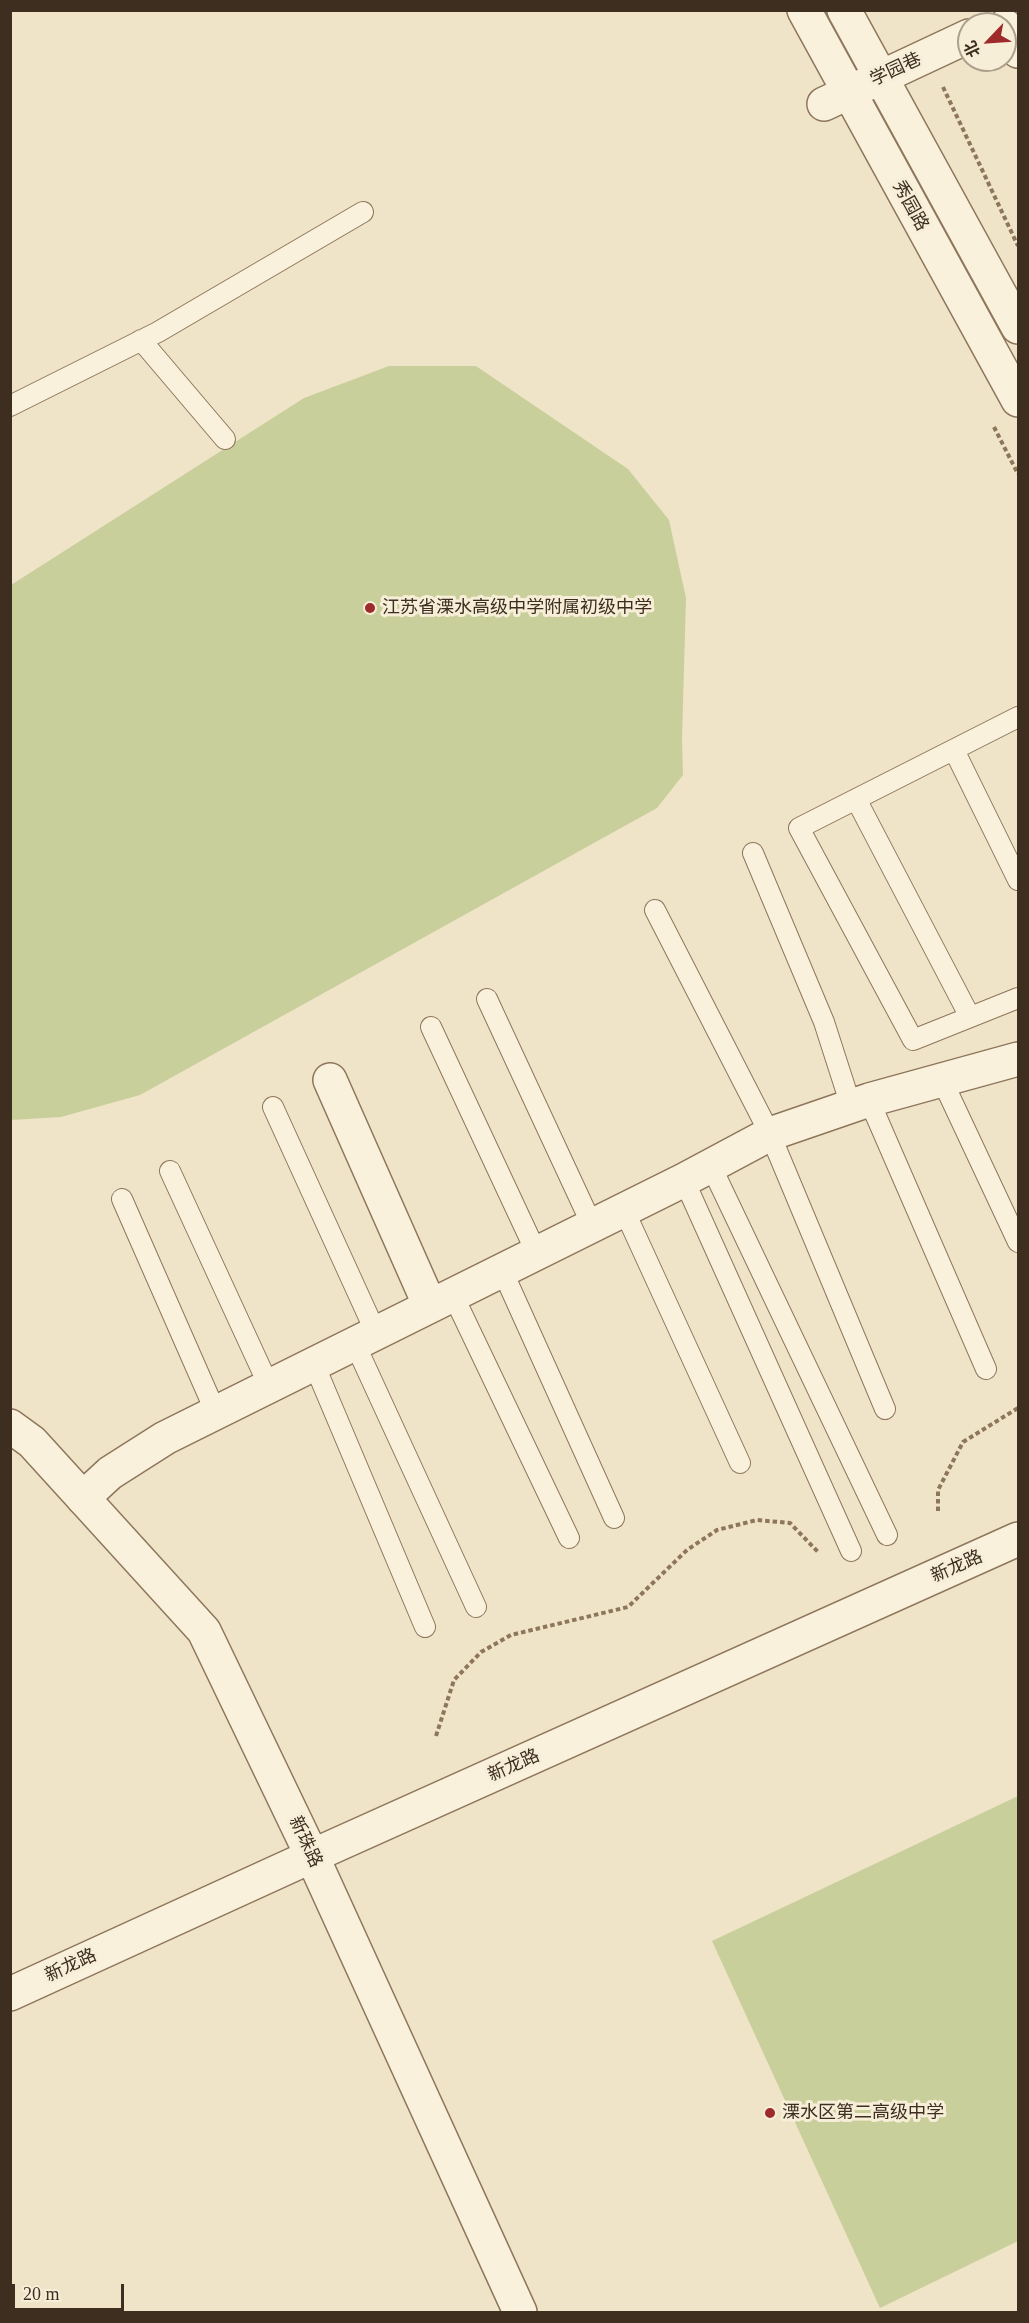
<!DOCTYPE html>
<meta charset="utf-8">
<style>
body{margin:0}
#map{position:relative;width:1029px;height:2323px;overflow:hidden;background:#f0e4c8;font-family:"Times New Roman","Noto Sans SC",serif}
canvas{display:block}
.frame{position:absolute;inset:0;border:12px solid #3d2e20;pointer-events:none}
.north{position:absolute;left:957px;top:12px;width:60px;height:60px;box-sizing:border-box;background:#f7eed8;border:2px solid #ada18e;border-radius:50%;rotate:245deg;font-size:16px;font-weight:700;line-height:24px;text-align:center;color:#3d2e20}
.north::after{content:'';display:block;margin:auto;width:21px;height:27px;background:#9e2a2b;clip-path:polygon(50% 0,100% 100%,50% 72%,0 100%)}
.scale{position:absolute;left:12px;top:2284px;width:112px;height:27px;box-sizing:border-box;border:3px solid #3d2e20;border-top:0;padding-left:8px;font-size:18px;line-height:21px;white-space:nowrap;color:#3d2e20;-webkit-text-stroke:4px #f7eed8;paint-order:stroke}
</style>
<div id="map">
<canvas width="1029" height="2323"></canvas>
<div class="frame"></div>
<div class="north">北</div>
<div class="scale">20 m</div>
</div>
<script>
const c = document.querySelector('canvas').getContext('2d');
c.lineJoin = 'round';
function paint(path, color) {
  c.fillStyle = color;
  c.fill(path, 'evenodd');
}
function stroke(path, color, width, dash) {
  c.strokeStyle = color;
  c.lineWidth = width;
  c.lineCap = dash ? 'butt' : 'round';
  c.setLineDash(dash || []);
  c.stroke(path);
}
function drawText(font, color, halo, rows, align = 'center') {
  c.font = font + ' "Times New Roman","Noto Sans SC",serif';
  c.lineWidth = 6;
  c.setLineDash([]);
  c.textBaseline = 'middle';
  c.strokeStyle = halo;
  c.fillStyle = color;
  for (const [text, x, y, turn = 0] of rows) {
    c.save();
    c.translate(x, y);
    c.rotate((+turn || 0) * Math.PI / 180);
    c.textAlign = isNaN(turn) ? turn : align;
    if (halo) c.strokeText(text, 0, 0);
    c.fillText(text, 0, 0);
    c.restore();
  }
}
const green = new Path2D(`
 M389,366h87l152,103 41,51 17,78 -4,141 1,36 -26,33 -517,287 -79,22 -50,3v-535l293,-187z
 M1018,1796v445l-138,67 -168,-367z`);
const path = new Path2D(`
 M943,87l75,159
 M994,427l24,47
 M938,1511v-21l25,-48 55,-34
 M436,1736l18,-56 27,-28 30,-17 117,-28 59,-57 30,-20 40,-10 33,3 28,29`);
const service = new Path2D(`
 M141,340l84,99
 M10,406l148,-74 205,-120
 M1018,717l-219,111 114,212 105,-42
 M954,750l64,130
 M856,799l114,218
 M753,853l71,169 27,84
 M655,910l115,224 115,275
 M487,999l105,226
 M431,1027l106,227
 M942,1080l76,162
 M869,1100l117,269
 M273,1107l103,226
 M711,1166l176,369
 M170,1171l99,215
 M684,1180l167,371
 M122,1199l94,214
 M624,1210l116,253
 M502,1270l112,248
 M453,1295l116,243
 M355,1344l121,263
 M314,1364l111,263`);
const minor = new Path2D(`
 M1005,26l13,25
 M824,104l145,-68
 M330,1080l100,226
 M83,1498l27,-25 55,-35 519,-258 86,-46 99,-34 149,-41`);
const tertiary = new Path2D(`
 M804,10l214,390
 M844,10l174,317
 M10,1426l22,16 172,189 108,225 208,456
 M10,1994l302,-138 706,-317`);
const markers = [
 [370,608,6,"#9e2a2b"],
 [770,2113,6,"#9e2a2b"]
];
const streetNames = [
 ["学园巷",896,70,-25],
 ["秀园路",910,206,61],
 ["新龙路",957,1567,-24],
 ["新龙路",514,1766,-24],
 ["新珠路",305,1842,65],
 ["新龙路",71,1966,-25]
];
const poiNames = [
 ["江苏省溧水高级中学附属初级中学",382,608],
 ["溧水区第二高级中学",782,2113]
];
paint(green, '#c9cf9b');
stroke(service, '#8d765c', 22);
stroke(minor, '#8d765c', 36);
stroke(tertiary, '#8d765c', 36);
stroke(path, '#8d765c', 4, [4.5, 3]);
stroke(service, '#faf1dc', 20);
stroke(minor, '#faf1dc', 33);
stroke(tertiary, '#faf1dc', 33);
for (const [x, y, r, color] of markers) {
  const dot = new Path2D();
  dot.arc(x, y, r, 0, 2 * Math.PI);
  c.fillStyle = color;
  c.fill(dot);
  stroke(dot, '#f7eed8', 2);
}
drawText('18px', '#3d2e20', '#f7eed8', streetNames);
drawText('18px', '#3d2e20', '#f7eed8', poiNames, 'left');
</script>
